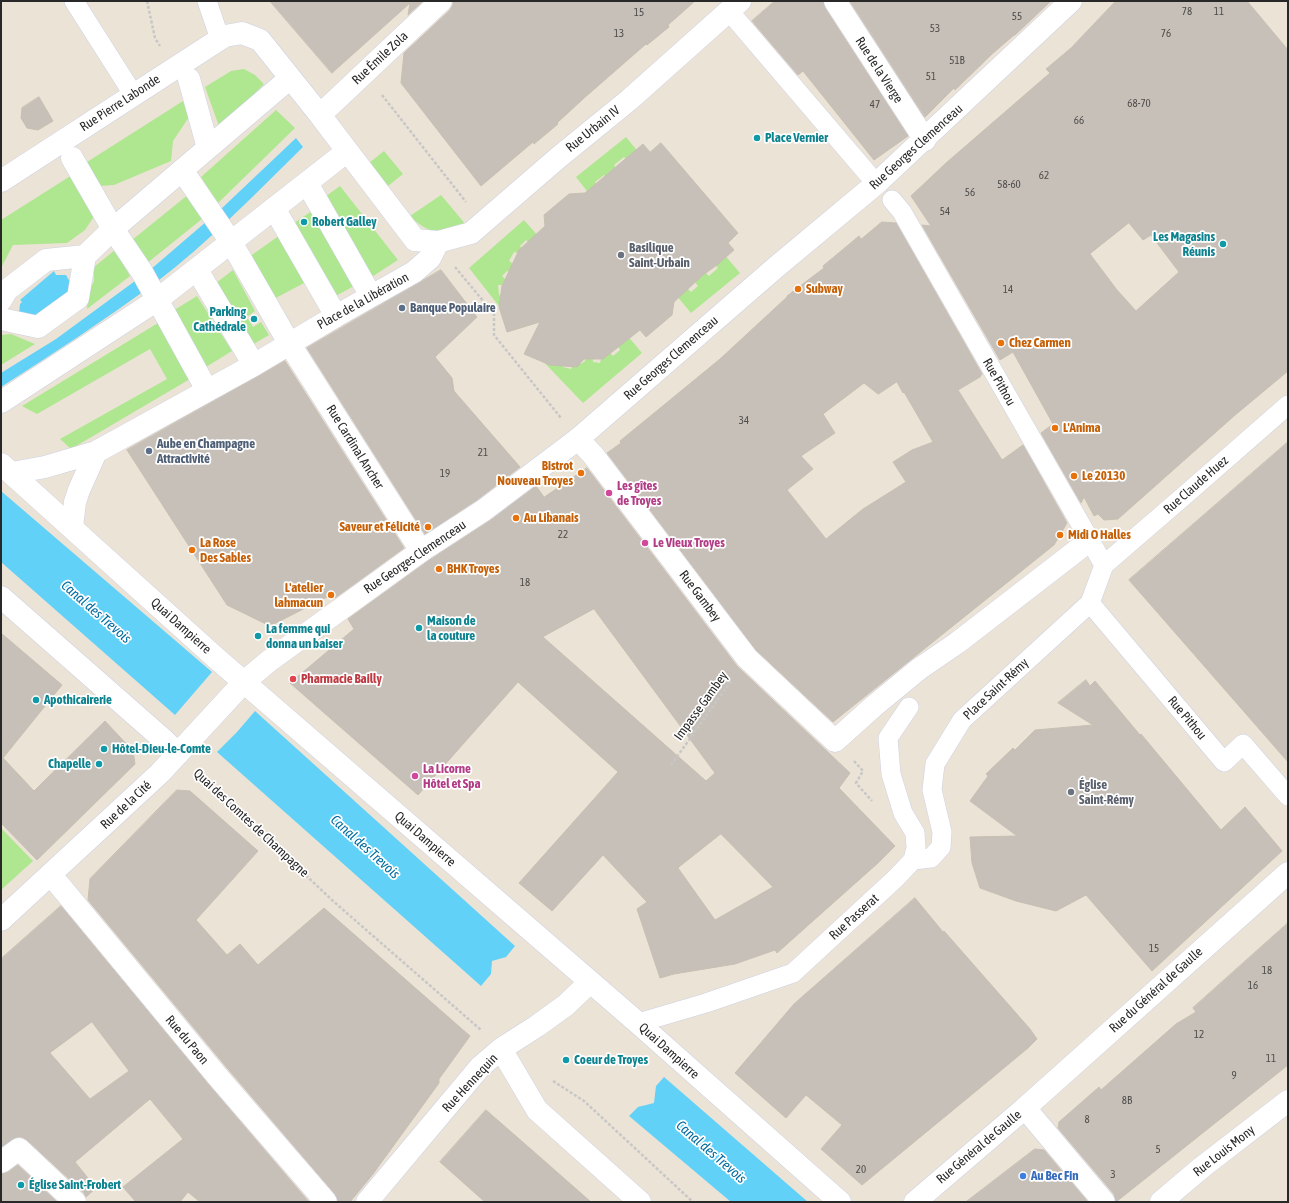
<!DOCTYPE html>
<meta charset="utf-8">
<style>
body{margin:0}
#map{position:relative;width:1289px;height:1203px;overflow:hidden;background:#ece3d7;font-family:"Asap Condensed",sans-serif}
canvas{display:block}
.frame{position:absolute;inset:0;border:2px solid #282828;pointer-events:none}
</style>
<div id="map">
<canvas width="1289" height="1203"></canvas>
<div class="frame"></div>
</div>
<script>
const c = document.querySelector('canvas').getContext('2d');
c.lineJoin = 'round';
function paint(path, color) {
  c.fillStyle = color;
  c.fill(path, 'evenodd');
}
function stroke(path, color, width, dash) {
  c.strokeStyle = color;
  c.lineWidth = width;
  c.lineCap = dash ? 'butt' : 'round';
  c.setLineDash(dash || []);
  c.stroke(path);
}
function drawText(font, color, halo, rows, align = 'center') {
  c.font = font + ' "Asap Condensed",sans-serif';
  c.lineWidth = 3.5;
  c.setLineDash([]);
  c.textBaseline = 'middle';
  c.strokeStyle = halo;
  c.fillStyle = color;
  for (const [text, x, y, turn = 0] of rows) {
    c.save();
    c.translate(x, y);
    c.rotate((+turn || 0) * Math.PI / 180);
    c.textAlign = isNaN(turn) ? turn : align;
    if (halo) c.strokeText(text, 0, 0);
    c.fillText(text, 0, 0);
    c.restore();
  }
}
const green = new Path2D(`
 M244,69l11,6 9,9 -44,45 -15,-42 26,-16z
 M183,101l6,16 -16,24 -2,20 -57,24 -15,1 -9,-9 -3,-15z
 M276,110l19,18 -78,76 -16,-27z
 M626,137l14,17 -11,9 -5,-6 -10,8 5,7 -10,9 -5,-6 -9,7 4,5 -9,8 -14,-18z
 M384,151l19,23 -15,12 -19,-23z
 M72,175l23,40 -10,15 -18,13 -54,2 -12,23v-48z
 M340,186l58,74 -28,18 -45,-81z
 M189,194l13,25 -56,45 -14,-24z
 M441,195l26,31c-26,7 -37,10 -57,-10z
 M312,211l42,75 -20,11 -40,-74z
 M524,220l15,17 -8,8 -5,-5 -6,6 4,5 -3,3 -7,-2 -5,9 9,6 -4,6 -7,-2 -5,5 4,4 -4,5h-4l1,10 4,1 3,19 -37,-47z
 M280,235l26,47 -34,18 -23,-43z
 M115,250l15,26 -43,33 1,-15 6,-13v-14z
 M723,253l17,20 -49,40 -15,-18 10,-8 5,5 7,-6 -5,-6 11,-9 5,5 9,-8 -5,-6z
 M233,270l22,41 -8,6 6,10 8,-5 8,13 -17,10 -36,-62z
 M197,296l35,55 -26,16 -35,-55z
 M158,323l32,56 -119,70 -11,-10 107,-60 -17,-30 -113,65 -15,-8z
 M11,334l24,10 -34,21v-30z
 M627,335l15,18 -59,50 -47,-49 28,10 -1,3 8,2 2,-5 6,-2 2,2 4,-3 1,-8h6l1,9 7,1 3,-13 3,-2 7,8 7,-6 -4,-7z
 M1,828l32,33 -32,29z`);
const water = new Path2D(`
 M296,138l7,9c-48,47 -95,96 -149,137 -50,36 -101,70 -153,103v-14l55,-34 94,-69 71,-61z
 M54,271l2,4h10l4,7v8l-33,32 -18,-9 1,-9 2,-2 -2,-2z
 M1,491l211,181 -37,43 -174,-153z
 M255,711l260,235 -9,11 -14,4 -1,13 -10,12 -264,-234 20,-20z
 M664,1077l144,125h-77l-102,-86 9,-9 16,-4 2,-17z`);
const building = new Path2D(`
 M270,1h153l-15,14 2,-12 -78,70z
 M453,1h242l-27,24 1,2 -22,18 -1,-1 -63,55 -26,24 1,1 -24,20 -1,-2 -52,44 -80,-103 3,-30 46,-43 3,-5z
 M775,1h48l2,7 83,128 -34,24 -71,-89 -5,4 -46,-54z
 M850,1h201l-36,34h-1l-22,19 -37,36 -1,-2 -29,29z
 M1116,1h131l41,49v321l-54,45 -116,103 -14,1 -6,-6 -4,2 -10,-19 -3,6 -40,-70 12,-9 -40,-72 -13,8 -78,-135 9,1 -20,-30 35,-33 104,-90 -4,-4 25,-21zM1129,223l14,17 8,-5 28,37 -43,39 -19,-21 -27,-36z
 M39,97l14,24 -15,9 -11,-2 -6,-10 1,-10z
 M661,143l77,90 -10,10 6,7 -17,15 -14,10 -29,27 -2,13 -26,22 -6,-7 -37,29h-19l-7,8 -27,-2 -26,-11 16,-32 -33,10 -8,-25 3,-21 17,-36 26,-24 -1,-11 25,-21 16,-1 58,-49 7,8z
 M882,222l14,1 86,151 -2,3 -22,13 44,70 21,-15 44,78 -13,22 -221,177 -77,-72 -149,-197 14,-10 -1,-2 100,-82 67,-62v-1l37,-28 -1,-2 36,-30 2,3zM897,382l6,11 1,-1 29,50 -21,8 -19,12 13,20 -43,27 -37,30 -39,-49 26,-21 -12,-13 34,-23 -12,-19 41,-31 14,11z
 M441,270l36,47 -42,40 17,21 2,13 66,76 -43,33 -52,34 -118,-186z
 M285,361l119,187 -69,50 -2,-4 -63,32 -43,-21 -100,-155z
 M1288,442v320l-159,-182z
 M587,468l150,198 113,107 -11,15 56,58 -17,17 -101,90 -2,-3 -40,14 -61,10 -14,4 -23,-69 10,-7 -44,-47 -51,56 -33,-28 99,-111 -100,-90 -100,113 -128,-112 64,-54 -6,-10 80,-58 63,-41 45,-34 8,11zM594,609l121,164 -9,8 -163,-144zM721,834l52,53 -58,33 -37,-52z
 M1,633l61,52 -59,73 31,33 71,-70 28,30 2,13 -98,96 -36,-37z
 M1086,680l4,6 5,-5 45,54 1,-1 80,96 24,-23 37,44 -130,120 -66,-76 -30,16 -40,-10 -36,-13 -8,-25 -2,-26 47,-1 -47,-35 18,-25 -2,-2 27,-26 2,2 20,-20 58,-5 -35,-22z
 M177,790l13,1 68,60 -62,69 31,35 13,-11 18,21 66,-57 146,128 -31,43v4l-66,91 -23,28h-12l-3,-8 -107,-125 -140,-169 2,-21z
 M915,898l28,34 1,-1 86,98 7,10 -9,9 -47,39 -119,98 -41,-36 21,-24 -36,-30 -20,23 -51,-45 59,-69z
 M61,906l148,179 100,117h-109l-12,-10 -8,10h-44l-13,-15 60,-48 -33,-40 -75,63 21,26 -10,9 -2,-4 -57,-53 -5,-3h-5l-16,10v-188zM92,1022l37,49 -39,28 -40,-46z
 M1288,923v142l-172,137 -2,-8 -56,-66 1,-6 40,-35 2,3 75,-66 20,-12 -3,-4z
 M486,1110l55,48 50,44h-106l-45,-40z
 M1035,1149l9,1 44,52h-122z
 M18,1165l39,37h-56v-28l7,-2z`);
const path = new Path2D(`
 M147,1l8,37 5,8
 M382,95l84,107
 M455,267l39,47v21l67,83
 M854,761l9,10 -7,12 16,18
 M671,765l61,-85
 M197,772l136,129 148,129
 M553,1081l31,20 109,101`);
const service = new Path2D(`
 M74,1l59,93
 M207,1l13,38
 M729,11l139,163
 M892,200l10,12 202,353
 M1090,603l134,159 19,-18 45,52
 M913,860l18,-2 10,-11 1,-15 -10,-42 3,-26 27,-44 128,-117 14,-38 81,-70 103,-90
 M638,1023l68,-20 87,-30 103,-95 17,-18 3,-12 -1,-15 -12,-20 -12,-39 -3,-36 21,-31`);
const pedestrian = new Path2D(`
 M835,1l90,139
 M189,79l19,69
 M72,158l41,71 29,43 65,118
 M182,170l49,72 58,101 132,208
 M307,183l64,113
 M274,208l62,108
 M197,270l57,95
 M1,300l6,-10 39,-30 39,-4 28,-27 169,-144
 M1,319l37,8 40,-29 7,-42
 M1,402l156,-102 184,-144
 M578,439l15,16 154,203 88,83 39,-35 45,-37 38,-26 132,-102
 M12,473l33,-6 51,-15 158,-87 82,-49 78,-44 16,-14 8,-16
 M72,527l3,-25 4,-12 17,-38
 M1,1162l18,-13 56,53`);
const minor = new Path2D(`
 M320,115l121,-114
 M1,181l219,-142 5,-3 17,-3 18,7 60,75 95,125 23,2 33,-9 88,-76 70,-57 111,-99
 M1,597l164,144 13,13
 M51,875l167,202 108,125
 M1,920l159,-147 84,-91 25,-21 152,-110 63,-41 94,-71 197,-171 102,-85 194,-182
 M501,1049l36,61 103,92
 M1025,1108l79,94
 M367,1202l113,-135 21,-18 36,-23 29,-21 24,-23
 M915,1202l110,-94 263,-235
 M1161,1202l40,-34 87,-67`);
const secondary = new Path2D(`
 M1,464l215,194 422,365 202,179`);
const markers = [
 [757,138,4,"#0f9aa8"],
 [304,222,4,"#0f9aa8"],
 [1223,244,4,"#0f9aa8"],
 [621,255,4,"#6b7280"],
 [798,289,4,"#e8710a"],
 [402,308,4,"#5c6f8a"],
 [254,319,4,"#0f9aa8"],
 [1001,343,4,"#e8710a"],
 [1055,428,4,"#e8710a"],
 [149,451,4,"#5c6f8a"],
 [581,473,4,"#e8710a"],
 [1074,476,4,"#e8710a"],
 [609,493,4,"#d1479c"],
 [516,518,4,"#e8710a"],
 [428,527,4,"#e8710a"],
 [1060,535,4,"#e8710a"],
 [645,543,4,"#d1479c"],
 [192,550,4,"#e8710a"],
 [439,569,4,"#e8710a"],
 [331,595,4,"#e8710a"],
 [419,628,4,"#0f9aa8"],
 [258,636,4,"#0f9aa8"],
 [293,679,4,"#e0444e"],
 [36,700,4,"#0f9aa8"],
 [104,749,4,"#0f9aa8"],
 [99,764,4,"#0f9aa8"],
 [415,776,4,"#d1479c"],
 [1071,792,4,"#6b7280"],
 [566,1060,4,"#0f9aa8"],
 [1023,1176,4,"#3f7fe0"],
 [21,1185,4,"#0f9aa8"]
];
const numberNames = [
 ["78",1187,12],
 ["11",1219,12],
 ["15",639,13],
 ["55",1017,17],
 ["53",935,29],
 ["13",619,34],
 ["76",1166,34],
 ["51B",957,61],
 ["51",931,77],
 ["68-70",1139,104],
 ["47",875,105],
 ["66",1079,121],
 ["62",1044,176],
 ["58-60",1009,185],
 ["56",970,193],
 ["54",945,212],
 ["14",1008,290],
 ["34",744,421],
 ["21",483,453],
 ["19",445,474],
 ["22",563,535],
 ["18",525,583],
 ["15",1154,949],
 ["18",1267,971],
 ["16",1253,986],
 ["12",1199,1035],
 ["11",1271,1059],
 ["9",1234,1076],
 ["8B",1127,1101],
 ["8",1087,1120],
 ["5",1158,1150],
 ["20",861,1170],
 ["3",1113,1175]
];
const streetNames = [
 ["Rue Émile Zola",380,58,-43],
 ["Rue de la Vierge",879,70,57],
 ["Rue Pierre Labonde",120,103,-33],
 ["Rue Urbain IV",593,129,-39],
 ["Rue Georges Clemenceau",916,147,-42],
 ["Place de la Libération",363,301,-29],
 ["Rue Georges Clemenceau",671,358,-41],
 ["Rue Pithou",999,382,60],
 ["Rue Cardinal Ancher",355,447,58],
 ["Rue Claude Huez",1196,485,-41],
 ["Rue Georges Clemenceau",415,557,-34],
 ["Rue Gambey",700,596,53],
 ["Quai Dampierre",181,626,42],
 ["Place Saint-Rémy",996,689,-43],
 ["Impasse Gambey",701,706,-54],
 ["Rue Pithou",1187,718,50],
 ["Rue de la Cité",126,805,-43],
 ["Quai des Comtes de Champagne",251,823,43],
 ["Quai Dampierre",425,839,41],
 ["Rue Passerat",854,917,-42],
 ["Rue du Général de Gaulle",1156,990,-42],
 ["Rue du Paon",187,1040,50],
 ["Quai Dampierre",669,1051,42],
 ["Rue Hennequin",470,1083,-47],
 ["Rue Général de Gaulle",979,1147,-40],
 ["Rue Louis Mony",1224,1151,-38]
];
const cultureNames = [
 ["Place Vernier",765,138],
 ["Robert Galley",312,222],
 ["Les Magasins",1215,237,"right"],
 ["Réunis",1215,252,"right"],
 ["Parking",246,312,"right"],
 ["Cathédrale",246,327,"right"],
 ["Maison de",427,621],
 ["la couture",427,636],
 ["La femme qui",266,629],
 ["donna un baiser",266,644],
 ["Apothicairerie",44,700],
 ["Hôtel-Dieu-le-Comte",112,749],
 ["Chapelle",91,764,"right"],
 ["Coeur de Troyes",574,1060],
 ["Église Saint-Frobert",29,1185]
];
const worshipNames = [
 ["Basilique",629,248],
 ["Saint-Urbain",629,263],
 ["Église",1079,785],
 ["Saint-Rémy",1079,800]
];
const foodNames = [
 ["Subway",806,289],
 ["Chez Carmen",1009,343],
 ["L'Anima",1063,428],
 ["Bistrot",573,466,"right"],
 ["Nouveau Troyes",573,481,"right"],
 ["Le 20130",1082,476],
 ["Au Libanais",524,518],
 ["Saveur et Félicité",420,527,"right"],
 ["Midi O Halles",1068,535],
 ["La Rose",200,543],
 ["Des Sables",200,558],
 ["BHK Troyes",447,569],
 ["L'atelier",323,588,"right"],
 ["lahmacun",323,603,"right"]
];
const serviceNames = [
 ["Banque Populaire",410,308],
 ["Aube en Champagne",157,444],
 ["Attractivité",157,459]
];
const hotelNames = [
 ["Les gîtes",617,486],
 ["de Troyes",617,501],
 ["Le Vieux Troyes",653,543],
 ["La Licorne",423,769],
 ["Hôtel et Spa",423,784]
];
const healthNames = [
 ["Pharmacie Bailly",301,679]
];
const shopNames = [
 ["Au Bec Fin",1031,1176]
];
const waterNames = [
 ["Canal des Trevois",96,612,41],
 ["Canal des Trevois",365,847,42],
 ["Canal des Trevois",711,1152,41]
];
paint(green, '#aee78f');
paint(water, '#61d1f8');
paint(building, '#c7c0b8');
stroke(building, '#c7bfb1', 1);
stroke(service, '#cdd1e2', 20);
stroke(pedestrian, '#cdd1e2', 23);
stroke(minor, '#cdd1e2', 23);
stroke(secondary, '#cdd1e2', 23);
stroke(path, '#c7c7c7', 2.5, [3, 2]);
stroke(service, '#fff', 19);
stroke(pedestrian, '#fff', 22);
stroke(minor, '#fff', 22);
stroke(secondary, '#fff', 22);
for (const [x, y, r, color] of markers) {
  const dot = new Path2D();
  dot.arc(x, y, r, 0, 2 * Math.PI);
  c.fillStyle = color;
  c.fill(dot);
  stroke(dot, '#fff', 1.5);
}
drawText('11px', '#504e4c', null, numberNames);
drawText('13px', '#282828', '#fff', streetNames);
drawText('bold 13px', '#0d838f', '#fff', cultureNames, 'left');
drawText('bold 13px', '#5b616d', '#fff', worshipNames, 'left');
drawText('bold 13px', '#c56008', '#fff', foodNames, 'left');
drawText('bold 13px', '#4e5e75', '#fff', serviceNames, 'left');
drawText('bold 13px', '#b23c85', '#fff', hotelNames, 'left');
drawText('bold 13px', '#be3a42', '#fff', healthNames, 'left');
drawText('bold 13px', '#366cbe', '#fff', shopNames, 'left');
drawText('italic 14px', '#036ca0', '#fff', waterNames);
</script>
